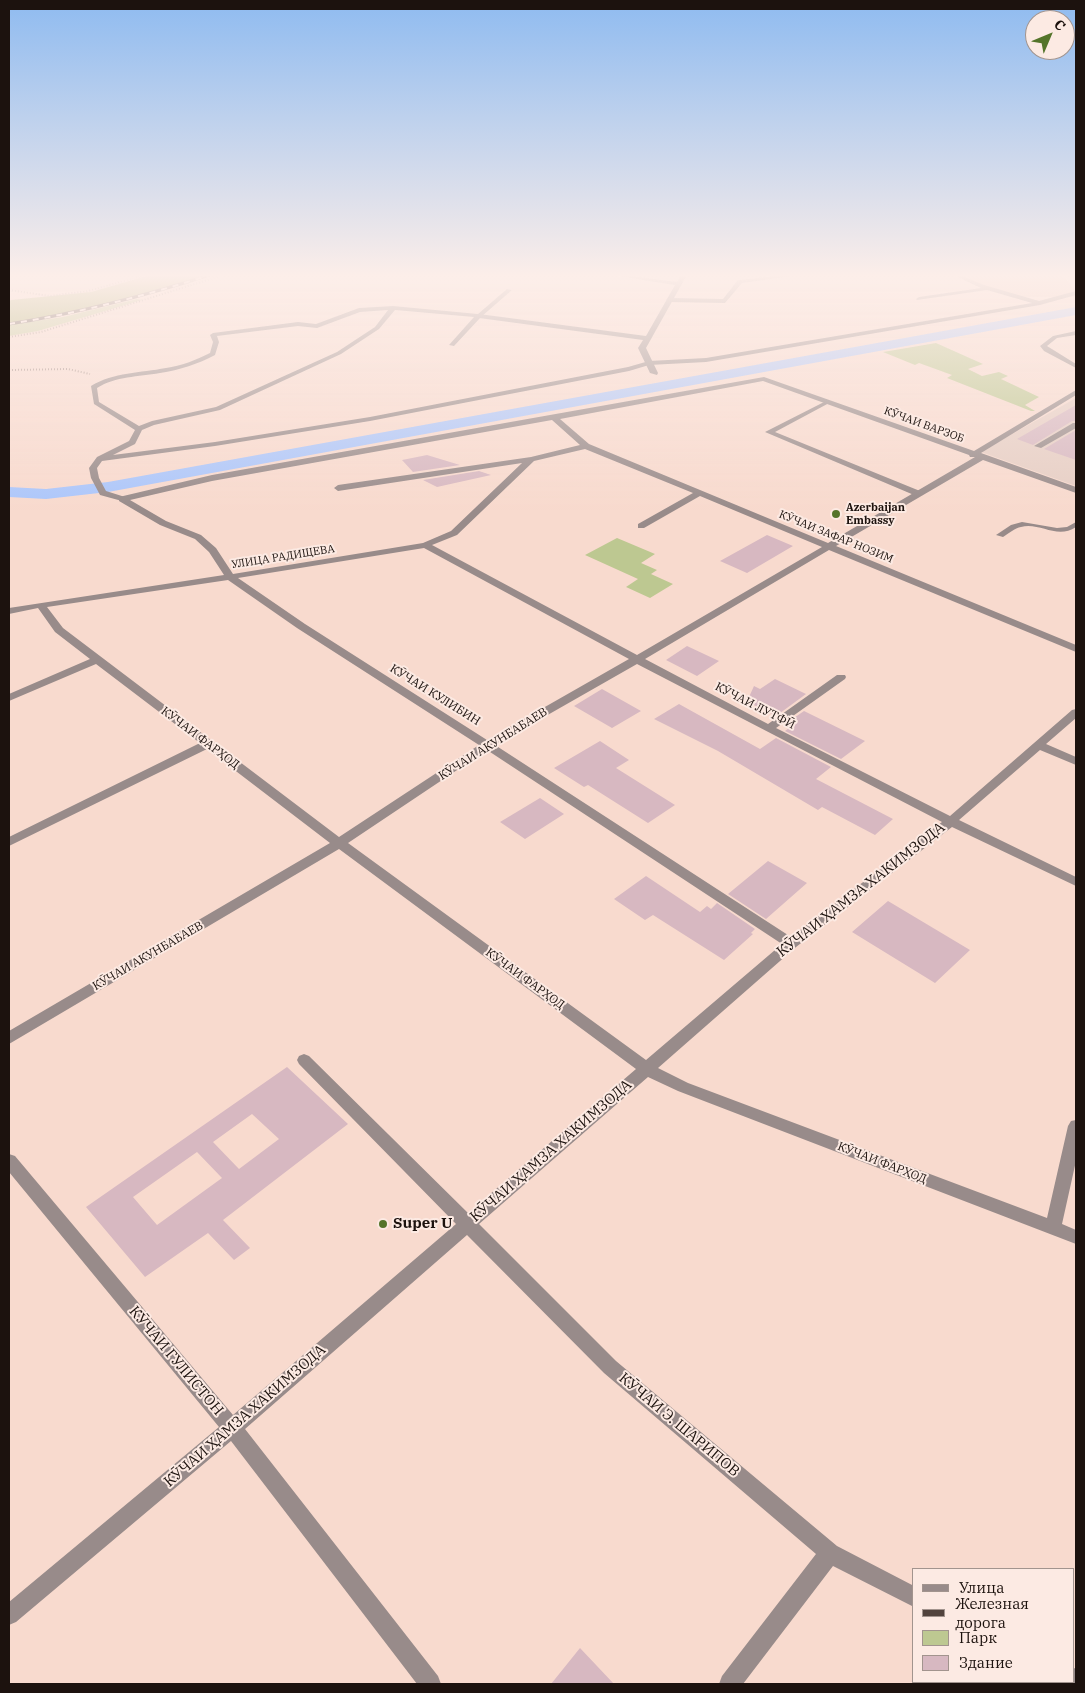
<!DOCTYPE html>
<meta charset="utf-8">
<style>
body{margin:0}
#map{position:relative;width:1085px;height:1693px;overflow:hidden;background:#f8dace;font-family:"IBM Plex Serif",serif}
canvas{display:block}
.frame{position:absolute;inset:0;border:10px solid #1c120e;pointer-events:none}
.legend{position:absolute;left:912px;top:1568px;width:162px;height:115px;box-sizing:border-box;background:#fceae3;border:1px solid #a2948e;margin:0;padding:6px 9px;list-style:none;font-size:15px;color:#1c120e}
.legend li{display:flex;align-items:center;gap:10px;height:25px}
.legend b{width:25px;border:1px solid #a2948e}
.north{position:absolute;left:1025px;top:10px;width:50px;height:50px;box-sizing:border-box;background:#fceae3;border:1px solid #a2948e;border-radius:50%;rotate:45deg;font-size:14px;font-weight:700;line-height:20px;text-align:center;color:#1c120e}
.north::after{content:'';display:block;margin:auto;width:18px;height:22px;background:#54742a;clip-path:polygon(50% 0,100% 100%,50% 72%,0 100%)}
</style>
<div id="map">
<canvas width="1085" height="1693"></canvas>
<div class="frame"></div>
<ul class="legend">
<li><b style="height:6px;background:#988b8a"></b>Улица</li>
<li><b style="height:6px;background:#52433d"></b>Железная дорога</li>
<li><b style="height:14px;background:#bdc891"></b>Парк</li>
<li><b style="height:14px;background:#d7b8c1"></b>Здание</li>
</ul>
<div class="north">С</div>
</div>
<script>
const c = document.querySelector('canvas').getContext('2d');
c.lineJoin = 'round';
function paint(path, color) {
  c.fillStyle = color;
  c.fill(path, 'evenodd');
}
function stroke(path, color, width, dash) {
  c.strokeStyle = color;
  c.lineWidth = width;
  c.lineCap = dash ? 'butt' : 'round';
  c.setLineDash(dash || []);
  c.stroke(path);
}
function drawText(font, color, halo, rows, align = 'center') {
  c.font = font + ' "IBM Plex Serif",serif';
  c.lineWidth = 4;
  c.setLineDash([]);
  c.textBaseline = 'middle';
  c.strokeStyle = halo;
  c.fillStyle = color;
  for (const [text, x, y, turn = 0] of rows) {
    c.save();
    c.translate(x, y);
    c.rotate((+turn || 0) * Math.PI / 180);
    c.textAlign = isNaN(turn) ? turn : align;
    if (halo) c.strokeText(text, 0, 0);
    c.fillText(text, 0, 0);
    c.restore();
  }
}
const commercial = new Path2D(`
 M1076,398v88l-95,-34 10,-6z`);
const built = new Path2D(`
 M953,273h109l14,19v5h-63l-53,-20z`);
const green = new Path2D(`
 M137,299l5,1 -104,31 -29,5v-11l54,-8z
 M936,343l47,21 -15,5 14,7 17,-4 9,4 -7,3 38,18 -14,8 10,6h-4l-84,-33 5,-3 -33,-12 -4,2 -32,-13z
 M617,538l38,16 -14,9 16,7 -6,4 22,10 -23,14 -24,-11 12,-8 -53,-24z`);
const forest = new Path2D(`
 M157,273h55c-67,22 -133,40 -203,50v-22l2,-1 80,-8z`);
const canal = new Path2D(`
 M1076,307v8l-968,177 -62,7 -37,-2v-10l37,2 62,-7z`);
const building = new Path2D(`
 M1076,405v16h-4l-39,24 -16,-6z
 M1076,430v30l-32,-11z
 M427,455l33,10 -47,7 -11,-12z
 M479,471l12,4 -54,12 -14,-7z
 M767,535l26,11 -46,27 -27,-12z
 M687,646l32,15 -22,15 -31,-16z
 M775,679l31,15 -30,22 -32,-16 5,-3 5,-11 6,3z
 M602,689l39,22 -29,17 -38,-22z
 M679,704l81,45 16,-11 55,29 -15,12 77,40 -18,16 -53,-28 -4,3 -100,-59 -64,-32z
 M804,711l61,30 -24,18 -56,-28 8,-6 -5,-3z
 M600,741l29,19 -13,8 59,37 -27,18 -60,-38 -4,2 -30,-19z
 M540,798l24,16 -39,25 -25,-17z
 M768,861l39,22 -41,36 -38,-25z
 M646,876l54,36 7,-6 4,3 6,-6 38,26 -4,4 2,1 -29,26 -71,-45 -8,5 -31,-21z
 M888,901l82,49 -35,33 -83,-51z
 M287,1067l61,57 -125,96 27,28 -16,12 -26,-27 -63,44 -59,-70zM252,1114l27,25 -40,30 -26,-27zM197,1152l25,26 -65,47 -24,-28z
 M580,1648l34,36h-63z`);
const path = new Path2D(`
 M9,290l41,6 38,-5 65,-18
 M9,337l32,-5 189,-59
 M9,370l59,-1 22,5`);
const service = new Path2D(`
 M801,273h14l-73,10 -17,20 -56,-1 -3,-2 3,-2 54,1 15,-19z
 M949,273h6l29,12 55,16 37,-10v4l-36,10 -334,57 -57,3 -20,6 -259,50 -155,25 -113,15 -5,7 2,10 7,13 19,6 1,2 -4,2 -22,-6 -9,-17 -2,-10 8,-11 32,-16 6,-11 -41,-26 -3,-18c23,-14 49,-13 75,-18 15,-2 30,-8 44,-15l3,-11 -3,-7 3,-2 85,-11 18,2 43,-16 34,-2 85,8 29,-25 5,1 -31,27 -27,29 -5,-1 25,-28 -79,-7 -16,19 -38,25 -121,56 -66,15 -12,5 -7,14 -22,11 102,-13 155,-25 258,-50 21,-6 57,-3 326,-55 -45,-13 -70,10 -1,-1 3,-2 62,-9zM388,310l-13,17 -38,25 -121,55 -64,14 -13,5 -40,-24 -2,-14c19,-12 41,-11 63,-15 20,-3 38,-9 55,-18l4,-13 -2,-6 81,-10 19,2 43,-16z
 M1076,331v4l-19,3 -10,8 29,18v4l-32,-17 -4,-5 13,-10z
 M826,401l5,1 -56,30 145,59v4h-6l-149,-63z
 M1073,423h3v5l-35,20 -7,-2z
 M1022,522l35,6 10,-1 9,-5v5c-19,13 -36,-5 -55,0 -6,1 -13,7 -18,10l-7,-2 15,-10z`);
const minor = new Path2D(`
 M598,273h13l66,9 5,-9h6l-42,75 12,25 -1,2 -7,-2 -12,-25 5,-8 -164,-22 -3,-2 3,-2 167,22 29,-51z
 M764,377l210,74 102,-61v5l-95,58 95,34v6l-93,-33 -147,86 240,99v7l-247,-102 -184,109 123,65 69,-49h8l1,2 -1,2 -69,49 174,88 122,-106 4,-1v9l-30,26 30,13v8l-36,-15 -81,70 117,57v9l-124,-59 -156,120 -138,121 30,15 359,135 21,-92 3,-5 5,-1v41l-14,63 14,6v14l-398,-153 -30,-14 -169,147 137,137 221,185 77,40v21l-81,-41 -90,118h-24l3,-8 94,-122 -212,-181 -137,-138 -222,194 193,247 3,8h-24l-186,-243 -215,181 -7,3v-23l210,-175 -210,-255v-18l6,2 218,259 223,-191 -157,-160 -2,-4 2,-4 5,-2 5,2 159,157 168,-144 -297,-220 -330,195v-13l321,-188 -123,-94 -198,97v-9l191,-94 -104,-79 -87,37v-7l81,-35 -35,-27 -17,-24 -29,6v-6l215,-33 -15,-23 -14,-13 -35,-14 -41,-24v-4l93,-22zM763,381l206,74 1,2h5l-147,86 -239,-99 -29,-25zM552,420l28,25 -49,12 -193,28 -4,3 4,3 184,-28 -71,68 -28,12 -190,31 -17,-26 -15,-13 -35,-14 -36,-21 82,-19zM585,449l108,44 -55,31v4h6l56,-32 122,51 -185,108 -205,-110 25,-10 77,-74zM424,548l205,111 -142,81 -182,-116 -67,-46zM228,580l69,48 182,117 -140,92 -276,-209 -16,-21zM637,664l305,158 -151,115 -296,-192zM487,750l295,194 -136,116 -298,-217z
 M1074,1668l2,1v15h-11l-1,-2h10z`);
const rail = new Path2D(`
 M9,324c71,-11 139,-29 207,-51`);
const markers = [
 [836,514,5,"#54742a"],
 [383,1224,5,"#54742a"]
];
const farStreetnames = [
 ["КӮЧАИ ВАРЗОБ",924,425,20],
 ["КӮЧАИ ЗАФАР НОЗИМ",836,537,22],
 ["УЛИЦА РАДИЩЕВА",283,557,-9]
];
const farPoinames = [
 ["Azerbaijan",846,508],
 ["Embassy",846,521]
];
const streetNames = [
 ["КӮЧАИ КУЛИБИН",435,695,32],
 ["КӮЧАИ ЛУТФӢ",755,706,27],
 ["КӮЧАИ ФАРҲОД",200,738,37],
 ["КӮЧАИ АКУНБАБАЕВ",493,744,-32],
 ["КӮЧАИ АКУНБАБАЕВ",148,956,-30],
 ["КӮЧАИ ФАРҲОД",525,979,36],
 ["КӮЧАИ ФАРҲОД",882,1163,21]
];
const nearStreetnames = [
 ["КӮЧАИ ҲАМЗА ХАКИМЗОДА",861,890,-38],
 ["КӮЧАИ ҲАМЗА ХАКИМЗОДА",551,1151,-41],
 ["КӮЧАИ ГУЛИСТОН",176,1361,50],
 ["КӮЧАИ ҲАМЗА ХАКИМЗОДА",245,1416,-41],
 ["КӮЧАИ Э. ШАРИПОВ",679,1425,40]
];
const nearPoinames = [
 ["Super U",393,1224]
];
paint(commercial, '#e6cec4');
paint(built, '#f3cdbe');
paint(green, '#bdc891');
paint(forest, '#a0ad63');
paint(canal, '#abc6fb');
paint(building, '#d7b8c1');
stroke(path, '#a18b82', 2, [1, 2]);
paint(service, '#988b8a');
paint(minor, '#988b8a');
stroke(rail, '#52433d', 3);
stroke(rail, '#fceae3', 2, [6]);
const sky = c.createLinearGradient(0, 0, 0, 510);
sky.addColorStop(0, '#8fbbf0');
sky.addColorStop(0.54, '#fceee9');
sky.addColorStop(1, '#fceee900');
c.fillStyle = sky;
c.fillRect(0, 0, 1085, 510);
for (const [x, y, r, color] of markers) {
  const dot = new Path2D();
  dot.arc(x, y, r, 0, 2 * Math.PI);
  c.fillStyle = color;
  c.fill(dot);
  stroke(dot, '#fceae3', 2);
}
drawText('11px', '#1c120e', '#fceae3', farStreetnames);
drawText('bold 11px', '#1c120e', '#fceae3', farPoinames, 'left');
drawText('12px', '#1c120e', '#fceae3', streetNames);
drawText('15px', '#1c120e', '#fceae3', nearStreetnames);
drawText('bold 15px', '#1c120e', '#fceae3', nearPoinames, 'left');
</script>
